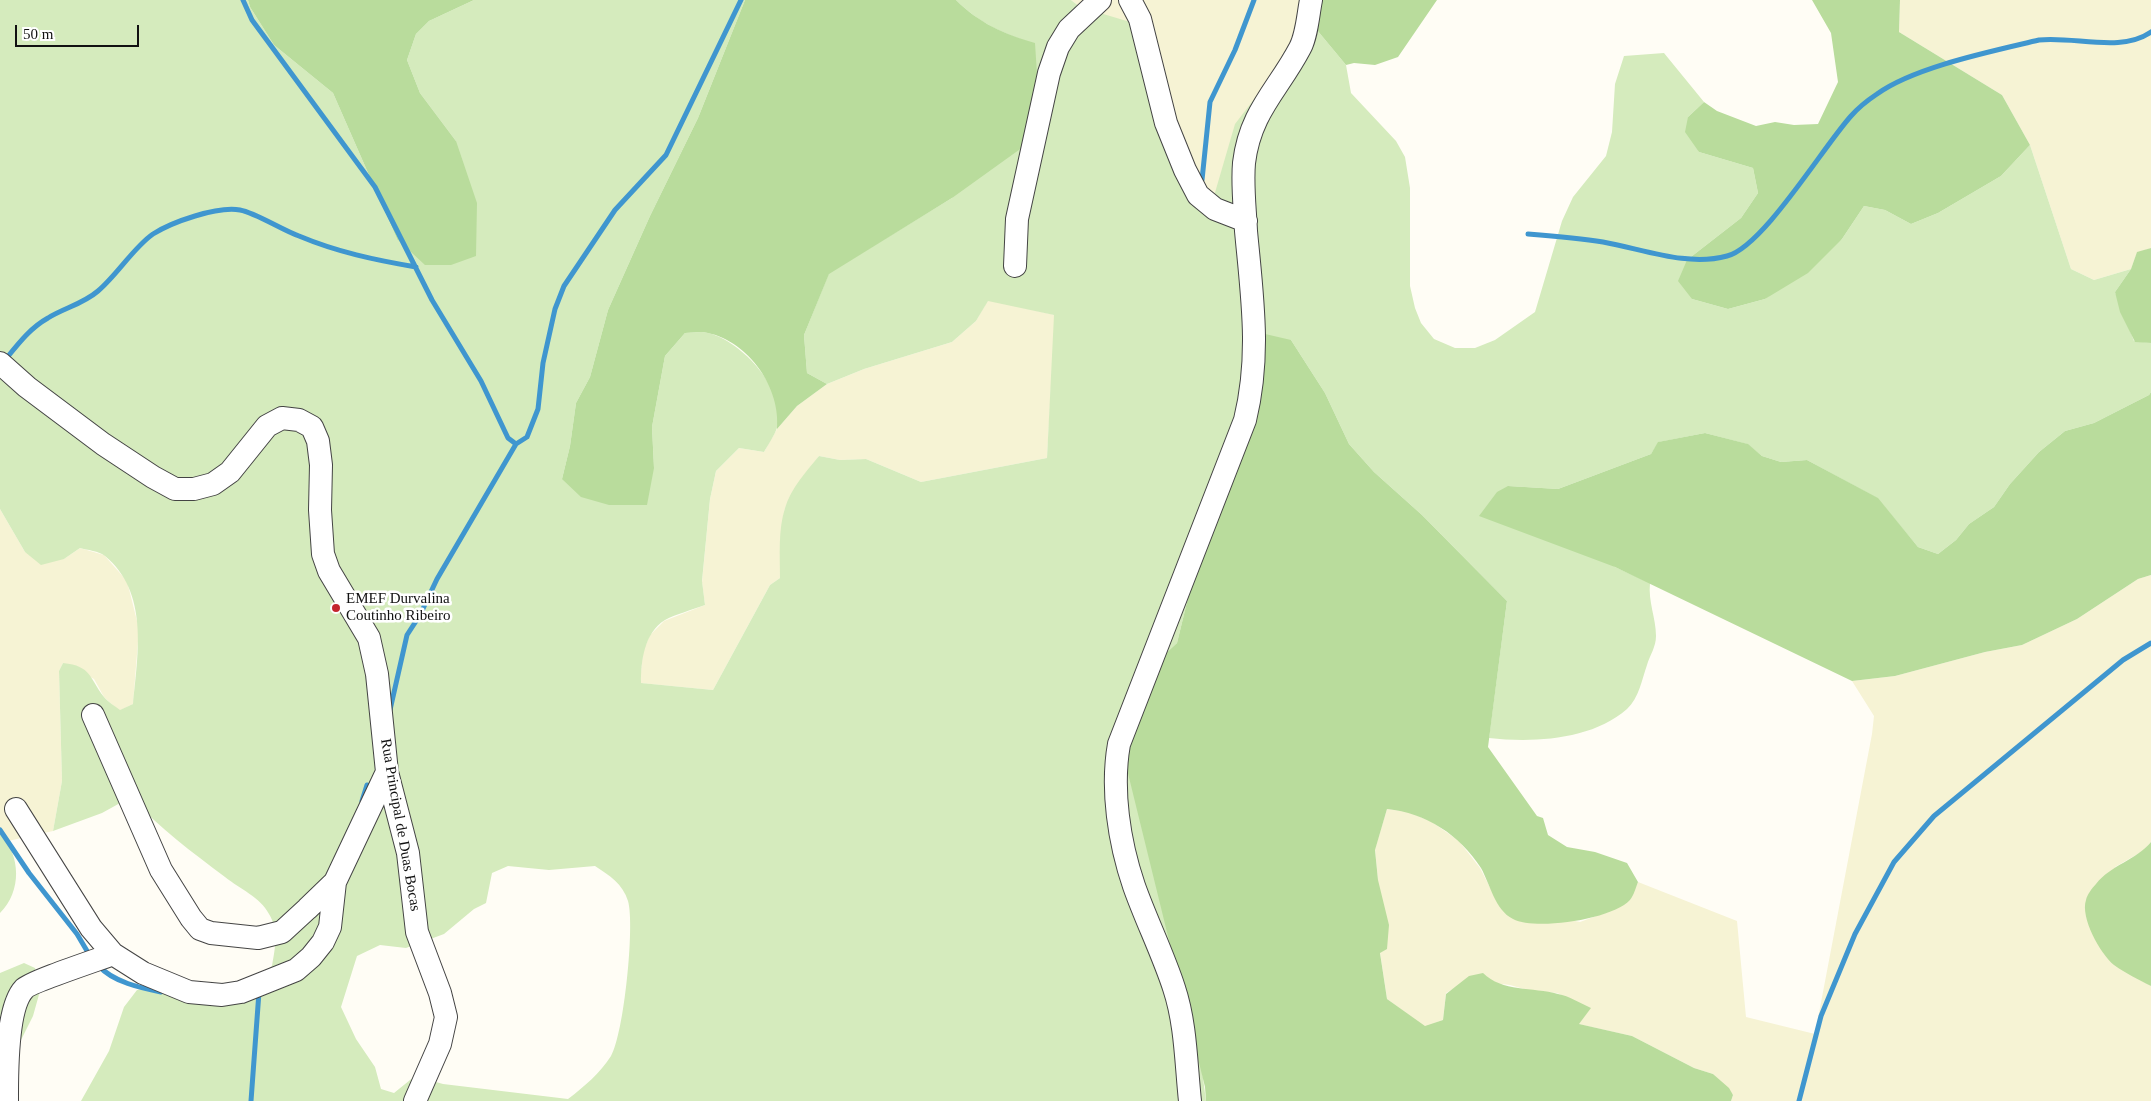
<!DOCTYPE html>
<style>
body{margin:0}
#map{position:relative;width:2151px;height:1101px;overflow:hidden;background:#fffdf5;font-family:"Times New Roman",serif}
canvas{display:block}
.scale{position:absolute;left:15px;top:25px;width:124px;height:22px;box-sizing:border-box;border:2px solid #111;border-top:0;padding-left:6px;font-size:15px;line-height:18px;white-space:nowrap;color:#111;-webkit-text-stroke:4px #fff;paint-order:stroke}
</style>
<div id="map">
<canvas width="2151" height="1101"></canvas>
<div class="scale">50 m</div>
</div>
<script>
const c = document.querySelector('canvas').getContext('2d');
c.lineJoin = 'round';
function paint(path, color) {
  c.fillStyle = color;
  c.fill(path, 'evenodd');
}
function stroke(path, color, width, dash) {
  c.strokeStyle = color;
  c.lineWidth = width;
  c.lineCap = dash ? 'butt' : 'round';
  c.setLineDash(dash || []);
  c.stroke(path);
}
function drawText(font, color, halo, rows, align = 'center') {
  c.font = font + ' "Times New Roman",serif';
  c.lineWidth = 5;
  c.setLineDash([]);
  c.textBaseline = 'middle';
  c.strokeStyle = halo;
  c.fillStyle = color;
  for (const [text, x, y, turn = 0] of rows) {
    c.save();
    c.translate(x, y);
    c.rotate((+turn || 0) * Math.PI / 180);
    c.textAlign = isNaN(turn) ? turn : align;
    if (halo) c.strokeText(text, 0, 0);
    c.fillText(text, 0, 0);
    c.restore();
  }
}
const farmland = new Path2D(`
 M1071,0h245l-107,208 -129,-201z
 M1900,0h251v248l-14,5 -6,16 -37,11 -23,-11 -41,-124 -28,-50 -103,-63z
 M988,300l67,15 -8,143 -126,24 -55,-23 -26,1 -21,-4 -34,52 -4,28 -1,42 -10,7 -57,105 -73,-7 3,-32 7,-16 14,-14 41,-16 -3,-23 8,-83 6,-28 23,-23 25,4 13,-23 20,-23 30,-22 37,-15 88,-27 24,-21z
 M0,509l25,43 39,7 16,-11 24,7 23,26 12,48 -6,75 -14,7 -15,-14 -10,-18 -31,-16 -4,8 3,110 -9,50 -45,10 -8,-8z
 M2151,575v267l-8,9 -28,16 29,115 7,4v115h-420l2,-6 -20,-21 -19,-6 -62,-32 -54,-12 12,-16 -33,-15 -26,-2 -21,-6 -17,-2 -35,3 -12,7 -3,27 -18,7 -38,-28 -7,-47 -2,-72 -3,-31 12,-40 22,3 23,10 27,19 21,27 19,37 81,17 27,-10 23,-12 8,-18 99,39 9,96 69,17 57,-300 2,-18 -22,-35 43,-5 90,-24 37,-7 55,-26 61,-40z`);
const green = new Path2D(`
 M0,0h248l2,7 24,38 59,48 64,146 59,-98 -36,-48 -13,-33 9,-26 13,-13 45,-21h271l-47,118 -48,98 -42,94 -18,67 -14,26 -6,43 -8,33 92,-11 -2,-41 13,-71 20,-23c7,0 16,-2 23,0 34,8 80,58 69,95 -3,8 -9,17 -13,24l-25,-4 -23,23 -6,28 -8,82 3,24c-13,5 -29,9 -40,15 -21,13 -24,41 -24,63l72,7 57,-105 10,-7c0,-23 -2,-48 5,-70 6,-20 21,-36 34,-52l21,4 26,-1 55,23 126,-24 7,-143 -66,-14 -12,20 -24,21 -88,27 -37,15 -20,-11 -3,-38 25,-62 123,-75 83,-154c-31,-10 -56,-21 -79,-44h115l9,7 50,15 79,185 5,-11 21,-72 77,-100 34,41 5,28 45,48 9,16 5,31v98l5,22 6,15 13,16 21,9h20l20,-8 40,-28 27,-91 11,-24 33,-41 6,-24 3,-48 9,-28 40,-3 40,49 -16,15 11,35 54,16 5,25 -17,25 -54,42 5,39 36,10 37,-10 77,-60 22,-33 21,4 26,14 27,-11 63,-37 29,-31 41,124 23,11 37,-11 -16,23 19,49 17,2v49l-2,3 -55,28 -29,8 -26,21 -29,32 -16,23 -25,17 -13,16 -18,14 -20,-7 -41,-49 -70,-38 -26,2 -19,-6 -15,-12 -42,-11 -46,9 -8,12 -93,35 -50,-3 107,81 35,16c-2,19 6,35 6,53 0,11 -6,19 -9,29 -5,14 -8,33 -20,44 -35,31 -94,34 -138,29l18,-137 -85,-86 -48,-43 -25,-28 -24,-51 -34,-53 -49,78 -54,180 -11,45 -27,25 56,433h-1125l28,-50 15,-44 13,-17 23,-4 86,-1 26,-19c3,-17 7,-36 -3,-52 -9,-17 -29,-25 -44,-37 -33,-25 -66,-49 -94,-80l-29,16 -49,18 9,-50 -3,-110 4,-8c29,3 26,15 41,34 4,5 11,9 16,13l13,-6c5,-50 16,-112 -28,-148 -6,-5 -18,-6 -25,-8l-16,11 -23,6 -16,-13 -25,-43zM508,866l41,4 46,-4c14,9 28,18 33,35 7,24 -4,133 -17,155 -11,17 -27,31 -43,43l-125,-15 -28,-8 -21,17 -13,-4 -6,-22 -19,-28 -15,-32 16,-51 23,-11 26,3 38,-14 30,-25 12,-6 6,-30z
 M0,833c21,23 22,58 0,80z
 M24,963l11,5 5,23 -7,25 -16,32 -17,53v-128z`);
const forest = new Path2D(`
 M248,0h226l-45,21 -13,13 -9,26 13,33 36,48 21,62 -1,53 -25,9h-26l-28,-26 -64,-146 -59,-48 -24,-38z
 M745,0h211c23,23 48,34 79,43l4,62 -16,42 -71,51 -123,76 -25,61 3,38 20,11 -30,22 -20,23c4,-41 -28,-87 -69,-96 -7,-2 -16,0 -23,0l-20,23 -13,71 2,41 -7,37h-38l-28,-8 -19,-18 8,-33 6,-43 14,-26 18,-67 42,-94 48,-98z
 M1316,0h121l-39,57 -23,8 -21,-2 -8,2 -34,-41z
 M1812,0h88l-1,32 103,63 28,50 -29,31 -63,37 -27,11 -26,-14 -21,-4 -22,33 -34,34 -43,26 -37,10 -36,-10 -14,-18 9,-21 54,-42 17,-25 -5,-25 -54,-16 -14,-20 3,-15 16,-15 13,9 39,15 19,-4 19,3 24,-1 20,-42 -7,-49z
 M2151,248v95l-16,-1 -15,-30 -5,-20 16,-23 6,-17z
 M1248,330l43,10 34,53 24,51 25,28 48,43 85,86 -19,146 49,69 6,2 5,17 19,12 28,5 32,11 11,19c-2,5 -4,13 -8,18 -17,19 -94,31 -117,19 -18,-9 -23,-35 -32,-51 -21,-33 -55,-55 -94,-59l-12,41 3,30 11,45 -2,24 -7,4 7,46 38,27 18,-6 3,-26 23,-18 14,-3c19,19 50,14 75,21 11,2 22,9 33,14l-12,16 53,12 62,32 19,6 16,14 4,7 -2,6h-525l-1,-14 -82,-334 27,-85 27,-25 11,-45 39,-116z
 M2151,392v183l-13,4 -61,40 -55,26 -37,7 -90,24 -43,5 -237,-114 -136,-51 18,-24 11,-6 50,3 93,-35 7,-12 47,-9 43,11 14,12 19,6 26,-2 71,38 40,49 20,7 18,-14 13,-16 25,-17 16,-23 29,-32 26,-21 29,-8 55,-28z
 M2151,842v144c-12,-6 -26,-13 -37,-21 -14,-11 -34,-48 -28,-65 1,-5 6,-12 10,-16 15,-19 40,-24 55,-42z`);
const stream = new Path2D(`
 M243,0l9,20 123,167 57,113 49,81 27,57 8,6
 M1202,180l8,-78 25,-52 19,-50
 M1528,234c25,2 50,4 75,8 40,7 84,25 124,14 36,-9 96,-109 124,-140 7,-8 17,-16 26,-22 37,-27 116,-43 162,-54 36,-4 82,13 112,-8
 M5,360c13,-16 25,-32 43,-42 16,-10 35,-14 50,-27 19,-16 36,-44 55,-57 19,-12 64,-28 87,-24 16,3 42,20 59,26 38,16 76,24 117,31
 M390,710l17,-75 13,-20 17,-36 79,-135 11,-7 11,-28 5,-46 12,-54 9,-23 51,-76 51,-55 75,-155
 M362,801l5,-16
 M0,830l29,43 48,61 13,22
 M99,966c14,16 42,22 62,26
 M251,1101l8,-109
 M1799,1101l22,-85 34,-82 39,-72 40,-46 189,-156 28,-17`);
const minor = new Path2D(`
 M1130,0l10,19 26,104 19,47 13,25 17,14 31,12
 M1015,266l2,-47 32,-146 9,-26 11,-18 31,-29
 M0,363l27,24 76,57 50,33 22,12h19l19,-5 17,-12 37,-46 15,-8 17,2 13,7 6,14 3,24 -1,45 3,44 6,17 40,67 8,36 10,98 21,81 9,79 23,61 6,24 -6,27 -25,57
 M93,715l68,155 30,48 9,11 11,4 47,5 24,-6 25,-23 28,-27 52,-110
 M16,809l75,119 22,26 30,19 46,19 33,3 19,-3 55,-22 15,-13 12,-15 7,-15 5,-45
 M7,1101c0,-26 -1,-93 17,-112 6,-7 76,-30 89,-35
 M1190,1101c-4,-37 -4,-77 -16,-113 -11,-34 -28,-68 -40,-102 -15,-44 -23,-97 -15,-142l126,-324c16,-65 7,-124 1,-189 -1,-22 -4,-46 -2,-68 6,-51 34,-73 56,-115 7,-13 8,-33 11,-48`);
const markers = [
 [336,608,5,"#c4262e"]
];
const poiNames = [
 ["EMEF Durvalina",346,599],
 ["Coutinho Ribeiro",346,616]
];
const streetNames = [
 ["Rua Principal de Duas Bocas",400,825,80]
];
paint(farmland, '#f6f3d4');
paint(green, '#d5ebbd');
paint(forest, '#b9dc9c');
stroke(stream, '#3f96cf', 5);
stroke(minor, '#444', 24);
stroke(minor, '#fff', 22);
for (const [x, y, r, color] of markers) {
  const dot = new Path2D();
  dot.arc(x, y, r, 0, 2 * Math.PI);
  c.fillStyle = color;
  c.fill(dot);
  stroke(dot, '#fff', 2);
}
drawText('15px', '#111', '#fff', poiNames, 'left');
drawText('15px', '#111', '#fff', streetNames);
</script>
